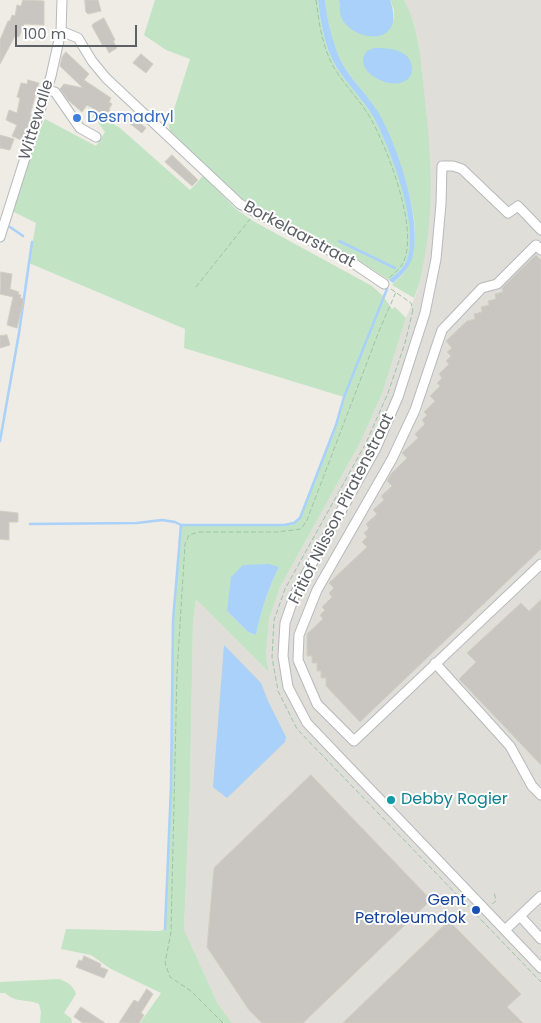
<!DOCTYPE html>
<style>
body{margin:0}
#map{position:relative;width:541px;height:1023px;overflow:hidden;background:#eeece4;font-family:Poppins,sans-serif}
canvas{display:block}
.scale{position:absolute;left:15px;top:25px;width:122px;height:22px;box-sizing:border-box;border:2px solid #5c5f64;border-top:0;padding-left:6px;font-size:15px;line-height:18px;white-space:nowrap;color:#5c5f64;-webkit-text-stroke:4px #fff;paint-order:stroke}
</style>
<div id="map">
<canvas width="541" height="1023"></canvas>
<div class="scale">100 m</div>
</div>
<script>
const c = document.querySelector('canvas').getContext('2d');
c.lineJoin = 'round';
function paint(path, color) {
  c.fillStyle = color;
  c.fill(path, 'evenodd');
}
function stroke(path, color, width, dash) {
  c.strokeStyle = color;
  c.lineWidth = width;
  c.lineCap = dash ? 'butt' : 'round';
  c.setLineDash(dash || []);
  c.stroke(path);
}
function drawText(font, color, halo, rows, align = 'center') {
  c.font = font + ' Poppins,sans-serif';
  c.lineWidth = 4;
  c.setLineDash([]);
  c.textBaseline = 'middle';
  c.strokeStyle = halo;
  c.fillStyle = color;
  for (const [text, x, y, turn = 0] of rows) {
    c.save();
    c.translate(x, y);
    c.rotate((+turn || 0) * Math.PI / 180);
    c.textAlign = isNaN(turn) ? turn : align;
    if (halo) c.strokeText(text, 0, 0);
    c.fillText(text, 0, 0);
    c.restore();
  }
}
const industrial = new Path2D(`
 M404,0h137v1023h-309l-14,-19 -34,-73 6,-144 3,-165 3,-24 73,73 -3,-14 3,-38 11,-32 81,-146 22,-50 23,-73 12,-28 12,-90 -3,-82 -9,-77 -4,-18z`);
const green = new Path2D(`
 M155,0h163c2,19 6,42 14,59 11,22 30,38 42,59 17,31 47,109 33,142 -4,9 -11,14 -18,20l-39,-25 -78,-41 -32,-14 -70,-68 -1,-7 21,-66 -24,-9 -22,-15z
 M325,0h14c1,23 13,35 36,36l19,-17v-9l-4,-10h14c14,25 16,53 19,81 7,61 13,124 0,184 -2,11 -4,22 -9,33l-22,-13c5,-6 12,-10 15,-17 4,-8 8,-21 8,-30 2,-32 -21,-99 -38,-126 -11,-19 -27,-34 -37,-53 -9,-18 -13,-39 -15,-59z
 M87,107l33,21 70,62 13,-14 33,33 17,12 119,65 11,10 9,13 3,-2 11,11 -23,73 -22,50 -81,146 -11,32 -3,38 3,15 -73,-73 -3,23 -3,165 -6,143 34,74 14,19h-92l21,-30 -50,-24 -20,-14 -30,-6 5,-20 94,2 5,-2 6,-143 2,-165 8,-96h103l10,-2 6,-5 36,-93 8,-28 -160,-49 1,-19 -156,-66 7,-40 -24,-12 28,-81 5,-11 51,27 9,-14zM279,567c-11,22 -18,44 -23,68l-8,-3 -21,-21z
 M59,979c8,3 14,6 17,15l-12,19 7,5 1,5h-32l1,-11 -2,-8c-15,-6 -21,0 -34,-11h-5v-11z`);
const water = new Path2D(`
 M318,0h7c2,20 7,41 15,59 10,20 27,35 38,53 19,31 46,112 34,147 -4,10 -11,17 -19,24l-4,-3c7,-6 14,-11 18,-20 13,-34 -16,-110 -33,-142 -12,-21 -31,-37 -42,-59 -8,-17 -12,-40 -14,-59z
 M339,0h51c17,47 -35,43 -48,19 -3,-6 -2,-13 -3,-19z
 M374,48c14,0 37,1 38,20 0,4 -1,8 -4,11 -15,14 -58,-8 -41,-28z
 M269,564l10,3c-11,22 -18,44 -23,68l-8,-3 -21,-21 4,-34 12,-12z
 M224,645l37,38 7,18 18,36 -1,5 -58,56 -14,-11z`);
const stream = new Path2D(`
 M10,227l13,9
 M339,241l56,27
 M0,441l19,-108 13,-91
 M30,524l107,-1 25,-3 13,2 6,3h103l10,-2 6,-5 36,-93 8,-28 43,-108
 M165,929l6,-143 2,-165 8,-96`);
const building = new Path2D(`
 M23,0l21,1v24l-20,-1 -5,13 -4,-1 -15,28v-24l8,-19h2l2,-6 3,1 2,-11 4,1z
 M85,0h13l3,11 -13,3 -2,-2z
 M104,18l11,22 -2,1 4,7 -8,5 -4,-8 -2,1 -11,-20 1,-2z
 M66,52l23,22 -5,6 27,18 -2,4 3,2 -3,5 1,1 -4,6 -19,-11 -5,7 -14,-12 -8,-11 4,-5 19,4 -23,-22 2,-9z
 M141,54l12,10 -7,9 -13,-10z
 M28,80l11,3 -9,32h2l-9,26 -11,-5 5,-11 -11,-5 3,-10 8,3 3,-15 -3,-1 4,-14 6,1z
 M127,113l19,15 -4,5 -18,-14z
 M0,135l14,4 -4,11 -10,-2z
 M172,155l26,25 -6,6 -27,-24z
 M536,255l5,5v289l-181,173 -34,-36v-8h-5v-7h-4v-8h-5v-7h-5v-22l16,-15 -3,-4 5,-5 -3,-3 10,-10 -3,-4 5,-5 -5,-5 38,-36 -5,-5 5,-5 -3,-4 5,-5 -3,-4 11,-10 -4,-4 11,-10 -3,-4 11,-10 -5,-5 4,-7 16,-16 -5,-5 16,-15 -3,-4 10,-10 -3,-4 5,-5 -3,-3 11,-11 -5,-5 10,-10 -3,-3 5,-5 -3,-4 10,-10 -3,-3 5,-5 -4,-4 5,-4 -6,-7 21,-20 8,-2 -1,-5 8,-2 -1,-5 8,-2 -1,-4 8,-2 -1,-5 8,-2 -1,-4z
 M1,272l11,2 -2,15 9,3 -1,2 3,1 -1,3 4,1 -7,29 -10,-3 6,-28 -13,-3z
 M7,335l3,10 -10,3v-12z
 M0,511l18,2v9h-9v18l-9,-1z
 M541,600v165l-82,-86 17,-17 -9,-9 54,-50 8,8z
 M311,775l120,125 -128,123h-41l-13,-13 -42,-63 7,-79z
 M449,921l72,73 -14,13 16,16h-180z
 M84,956l17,8 -1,3 8,3 -4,8 -28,-11 3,-7 3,1z
 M147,989l6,5 -12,19 3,2 -5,8h-20l15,-23 4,2z
 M81,1007l24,16h-22l-9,-6z`);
const path = new Path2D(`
 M316,0c3,23 6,45 17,66 11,19 27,34 38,53 17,31 47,108 33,142 -3,7 -9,12 -15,17
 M196,287l54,-68
 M391,289l20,14 2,7
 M413,310l-8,33 -17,50 -22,50 -81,146 -11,31 -2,37 6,34 19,38 244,253
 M492,904l4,-3 -2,-9
 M223,1023l-32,-32 -21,-14 -5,-14 6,-31 6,-259 8,-129 4,-9 10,-3h78l24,-3 6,-9 72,-189 17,-39`);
const minor = new Path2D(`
 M61,31l17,7 14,23 14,17 134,126 110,57 34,23
 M47,90l8,2 25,36 16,9
 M541,230l-23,-24 -10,7 -46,-44 -9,-3h-11l-1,38 -5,55 -11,54 -27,84 -22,51 -81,146 -10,29 -2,33 5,31 19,36 234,245
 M0,237l51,-161 10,-45 1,-31
 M541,250l-5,-5 -39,39 -15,4 -40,42 -27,80 -23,49 -75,131 -18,45 -1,25 19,44 37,37 187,-177
 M435,663l75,83 22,40 9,9
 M520,916l21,23
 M505,930l36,-34`);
const markers = [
 [77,118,5,"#3f7fe0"],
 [391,800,5,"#0f9aa8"],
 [476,910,5,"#1a4fb4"]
];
const shopNames = [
 ["Desmadryl",87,118]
];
const streetNames = [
 ["Wittewalle",37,120,-73],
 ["Borkelaarstraat",299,235,28],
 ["Fritiof Nilsson Piratenstraat",342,509,-63]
];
const cultureNames = [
 ["Debby Rogier",401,800]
];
const transitNames = [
 ["Gent",466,901],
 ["Petroleumdok",466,919]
];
paint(industrial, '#dfded8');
paint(green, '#c2e4c4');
paint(water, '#a9d1f9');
stroke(stream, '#a9d1f9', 2.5);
paint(building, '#c9c6c2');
stroke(building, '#d2cec3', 1);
stroke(minor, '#b6b9bd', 11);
stroke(path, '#9cc4aa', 1, [5, 2.5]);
stroke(minor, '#fff', 9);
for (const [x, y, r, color] of markers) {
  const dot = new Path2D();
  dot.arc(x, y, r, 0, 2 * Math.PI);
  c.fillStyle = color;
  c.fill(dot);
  stroke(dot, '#fff', 2);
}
drawText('16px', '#366cbe', '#fff', shopNames, 'left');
drawText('16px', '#5c5f64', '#fff', streetNames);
drawText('16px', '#0d838f', '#fff', cultureNames, 'left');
drawText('16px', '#164399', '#fff', transitNames, 'right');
</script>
